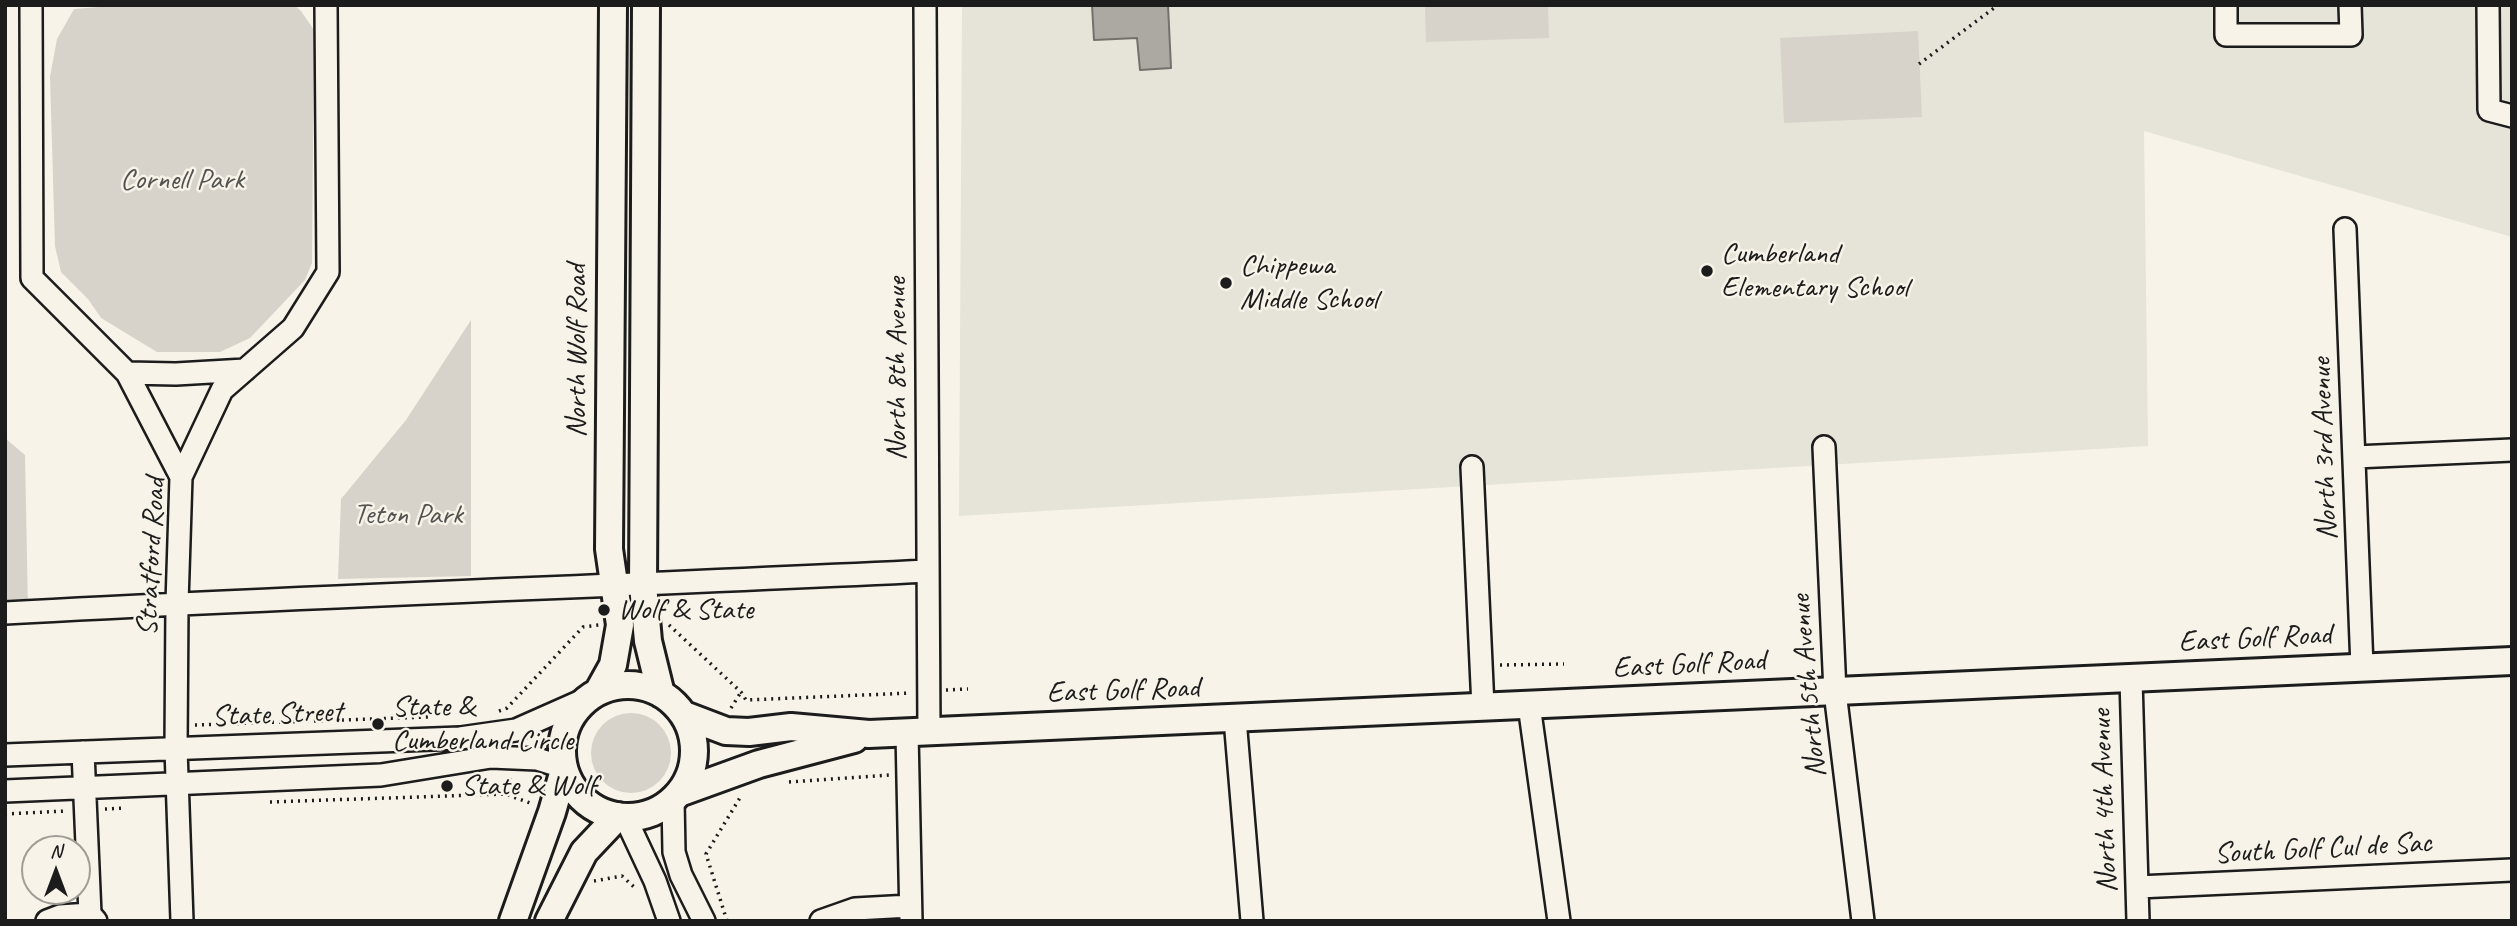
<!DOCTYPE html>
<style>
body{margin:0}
#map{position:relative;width:2517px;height:926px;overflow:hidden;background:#f7f3e8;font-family:Caveat,sans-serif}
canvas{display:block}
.frame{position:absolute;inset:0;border:7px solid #1c1c1c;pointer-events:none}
.north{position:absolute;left:21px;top:835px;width:70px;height:70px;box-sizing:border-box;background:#f7f3e8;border:2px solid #9f9d96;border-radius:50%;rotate:0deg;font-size:19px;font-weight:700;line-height:28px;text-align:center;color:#1c1c1c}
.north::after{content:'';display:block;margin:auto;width:24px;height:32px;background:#1c1c1c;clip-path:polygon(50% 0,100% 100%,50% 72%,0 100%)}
</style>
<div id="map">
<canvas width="2517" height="926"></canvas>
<div class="frame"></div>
<div class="north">N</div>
</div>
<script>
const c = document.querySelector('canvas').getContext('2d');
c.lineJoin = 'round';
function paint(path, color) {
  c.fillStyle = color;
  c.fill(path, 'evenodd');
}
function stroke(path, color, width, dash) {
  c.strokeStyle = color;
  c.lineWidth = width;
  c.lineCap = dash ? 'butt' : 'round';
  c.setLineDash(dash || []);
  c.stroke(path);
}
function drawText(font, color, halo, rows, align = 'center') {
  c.font = font + ' Caveat,sans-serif';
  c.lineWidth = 5;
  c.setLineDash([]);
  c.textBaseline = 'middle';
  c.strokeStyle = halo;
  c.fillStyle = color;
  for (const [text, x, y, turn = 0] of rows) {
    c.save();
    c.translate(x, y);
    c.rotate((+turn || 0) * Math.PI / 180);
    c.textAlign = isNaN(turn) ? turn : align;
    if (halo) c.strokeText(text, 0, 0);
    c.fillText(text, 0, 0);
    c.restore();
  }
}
const built = new Path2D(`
 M962,5h1550v232l-368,-106 4,315 -1189,70z`);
const green = new Path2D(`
 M124,5h170l7,6 13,19 -2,233 -7,17 -55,58 -30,14h-63l-56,-34 -13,-19 -27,-27 -6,-26 -5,-169 7,-38 17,-30z
 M1425,5h123l1,33 -123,4z
 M1918,31l4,86 -138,6 -4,-85z
 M471,320v256l-133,3 3,-80 65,-79z
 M5,438l20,17 3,155 -23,1z
 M591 753a40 40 0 1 1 80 0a40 40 0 1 1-80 0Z`);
const water = new Path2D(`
 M1092,5h76l3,63 -31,2 -3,-32 -43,2z`);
const path = new Path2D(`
 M1919,64l79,-59
 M669,625l72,67 5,8 165,-7
 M1500,665l64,-1
 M946,690l22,-1
 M731,708l10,-16
 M499,711l8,-3 76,-81 16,-2
 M195,725l234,-8
 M789,782l101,-7
 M505,793l5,-16
 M270,802l235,-8 28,10
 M105,809l21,-1
 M5,814l61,-3
 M594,881l28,-5 12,11
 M727,921l-21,-67 35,-58`);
const minor = new Path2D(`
 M31,5l1,273 95,95 54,104
 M925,5l4,727
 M2226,5v30h125l-1,-30
 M2488,5l1,105 23,6
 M2345,229l17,438
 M127,373l49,1 69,-4
 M1824,447l11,245 28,229
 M2355,457l157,-7
 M1472,467l11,240
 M5,613c308,-17 615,-27 923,-42
 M2131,679l7,242
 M1529,705l30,216
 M1235,719l17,202
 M907,733l4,188
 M83,752l7,162 6,7
 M5,755l455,-17 56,-8 70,-31
 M5,791l376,-16 110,-18 46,2 26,8
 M673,800l1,52 7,23 23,46
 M625,817l30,64 14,40
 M2138,887l374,-17
 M47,921l13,-5 30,-2
 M182,921l-6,-172 1,-146 4,-126 41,-87 71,-62 35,-56 -2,-267
 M821,921l34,-12 55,-3`);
const major = new Path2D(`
 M646,5l-3,580 5,56 13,53
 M562 751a66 66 0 1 1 132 0a66 66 0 1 1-132 0Z
 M598,692l15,-27 7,-40 -11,-76 4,-544
 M684,715l42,16 23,1 42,-5 78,7 1643,-73
 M679,793l80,-29 95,-25
 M513,921l39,-109 12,-42
 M549,921l35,-69 34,-36`);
const markers = [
 [1707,271,7,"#1c1c1c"],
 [1226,283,7,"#1c1c1c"],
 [604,610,7,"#1c1c1c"],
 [378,724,7,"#1c1c1c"],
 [447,786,7,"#1c1c1c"]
];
const parkNames = [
 ["Cornell Park",182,180],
 ["Teton Park",408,515]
];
const poiNames = [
 ["Cumberland",1721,254],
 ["Elementary School",1721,288],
 ["Chippewa",1240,266],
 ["Middle School",1240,300],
 ["Wolf & State",618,610],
 ["State &",392,707],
 ["Cumberland Circle",392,741],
 ["State & Wolf",461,786]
];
const streetNames = [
 ["North Wolf Road",577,351,-90],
 ["North 8th Avenue",897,369,-90],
 ["North 3rd Avenue",2325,449,-92],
 ["Stratford Road",152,557,-87],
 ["East Golf Road",2255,639,-3],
 ["East Golf Road",1689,665,-3],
 ["North 5th Avenue",1809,686,-95],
 ["East Golf Road",1123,691,-2],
 ["State Street",277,715,-2],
 ["North 4th Avenue",2105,801,-92],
 ["South Golf Cul de Sac",2323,849,-3]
];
paint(built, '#e6e3d9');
paint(green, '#d7d3cb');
paint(water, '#aca9a2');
stroke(water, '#72716c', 2);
stroke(minor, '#1c1c1c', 26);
stroke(major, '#1c1c1c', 32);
stroke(path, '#1c1c1c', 3.5, [2, 5]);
stroke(minor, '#f7f3e8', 21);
stroke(major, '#f7f3e8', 26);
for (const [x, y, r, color] of markers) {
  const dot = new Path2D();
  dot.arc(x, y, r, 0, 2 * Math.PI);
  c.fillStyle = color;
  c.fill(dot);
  stroke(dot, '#f7f3e8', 2.5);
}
drawText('30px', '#545351', '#f7f3e8', parkNames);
drawText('30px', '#1c1c1c', '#f7f3e8', poiNames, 'left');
drawText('30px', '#1c1c1c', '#f7f3e8', streetNames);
</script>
